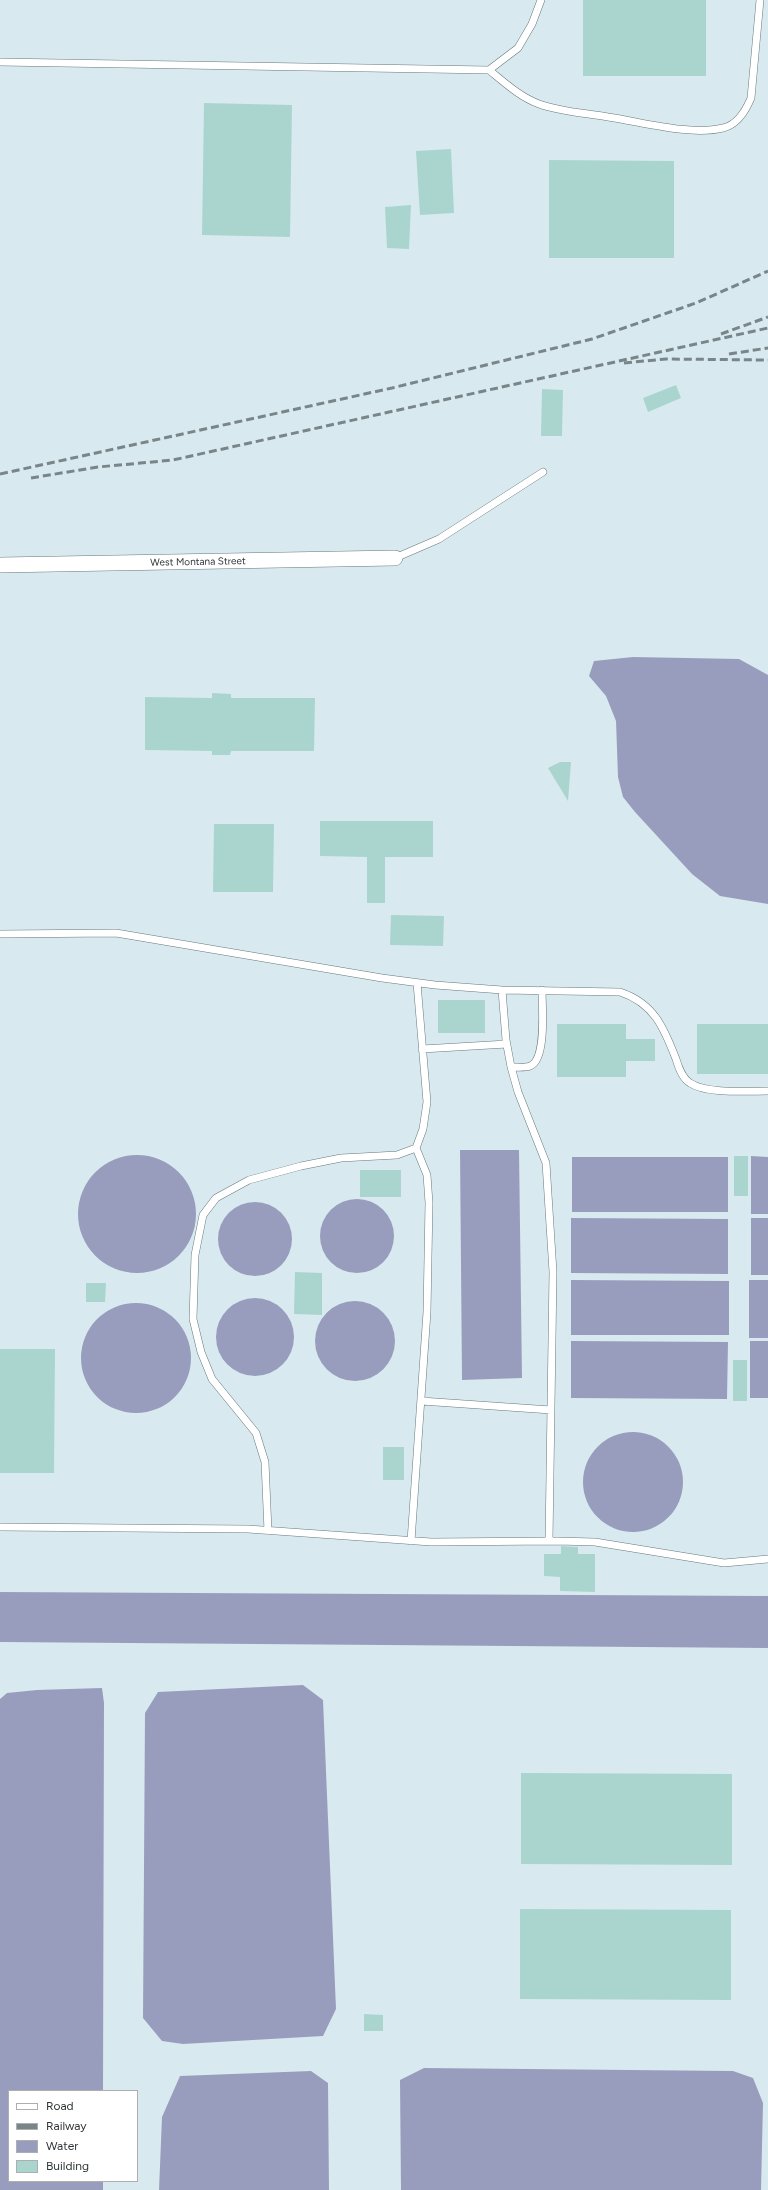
<!DOCTYPE html>
<style>
body{margin:0}
#map{position:relative;width:768px;height:2190px;overflow:hidden;background:#d8eaef;font-family:Figtree,sans-serif}
canvas{display:block}
.legend{position:absolute;left:8px;top:2090px;width:130px;height:92px;box-sizing:border-box;background:#fff;border:1px solid #acafaf;margin:0;padding:5px 7px;list-style:none;font-size:12px;color:#2f3638}
.legend li{display:flex;align-items:center;gap:8px;height:20px}
.legend b{width:20px;border:1px solid #acafaf}
</style>
<div id="map">
<canvas width="768" height="2190"></canvas>
<ul class="legend">
<li><b style="height:5px;background:#fff"></b>Road</li>
<li><b style="height:5px;background:#798588"></b>Railway</li>
<li><b style="height:11px;background:#999dbd"></b>Water</li>
<li><b style="height:11px;background:#aad5ce"></b>Building</li>
</ul>
</div>
<script>
const c = document.querySelector('canvas').getContext('2d');
c.lineJoin = 'round';
function paint(path, color) {
  c.fillStyle = color;
  c.fill(path, 'evenodd');
}
function stroke(path, color, width, dash) {
  c.strokeStyle = color;
  c.lineWidth = width;
  c.lineCap = dash ? 'butt' : 'round';
  c.setLineDash(dash || []);
  c.stroke(path);
}
function drawText(font, color, halo, rows, align = 'center') {
  c.font = font + ' Figtree,sans-serif';
  c.lineWidth = 3;
  c.setLineDash([]);
  c.textBaseline = 'middle';
  c.strokeStyle = halo;
  c.fillStyle = color;
  for (const [text, x, y, turn = 0] of rows) {
    c.save();
    c.translate(x, y);
    c.rotate((+turn || 0) * Math.PI / 180);
    c.textAlign = isNaN(turn) ? turn : align;
    if (halo) c.strokeText(text, 0, 0);
    c.fillText(text, 0, 0);
    c.restore();
  }
}
const water = new Path2D(`
 M633,657l106,2 29,16v229l-48,-8 -28,-22 -57,-62 -12,-15 -5,-20 -2,-56 -10,-25 -17,-20 5,-15z
 M460,1150h59l3,228 -60,2z
 M78 1214a59 59 0 1 1 118 0a59 59 0 1 1-118 0Z
 M751,1156l17,1v57h-17z
 M572,1157h156v55h-156z
 M320 1236a37 37 0 1 1 74 0a37 37 0 1 1-74 0Z
 M218 1239a37 37 0 1 1 74 0a37 37 0 1 1-74 0Z
 M571,1218l157,1v55l-157,-1z
 M751,1218h17v57h-17z
 M571,1280l158,1v54h-158z
 M749,1280h19v58h-19z
 M216 1337a39 39 0 1 1 78 0a39 39 0 1 1-78 0Z
 M315 1341a40 40 0 1 1 80 0a40 40 0 1 1-80 0Z
 M81 1358a55 55 0 1 1 110 0a55 55 0 1 1-110 0Z
 M571,1341l157,1 -1,57 -156,-1z
 M750,1341h18v57h-18z
 M583 1482a50 50 0 1 1 100 0a50 50 0 1 1-100 0Z
 M0,1592l768,4v52l-768,-6z
 M303,1685l20,15 13,309 -13,27 -140,8 -21,-3 -19,-23 2,-305 13,-21z
 M102,1688l2,15 -1,388h-94v90h94v9h-103v-491l7,-6 30,-3z
 M424,2068l309,3 20,7 10,25 -2,87h-360l-1,-110z
 M311,2071l17,12 1,107h-170l3,-73 18,-41z`);
const building = new Path2D(`
 M583,0h123v76h-123z
 M204,103l88,2 -2,132 -88,-2z
 M451,149l3,64 -34,2 -4,-64z
 M549,160l125,1v97h-125z
 M411,205l-2,44 -22,-1 -2,-41z
 M676,385l5,13 -33,14 -5,-14z
 M542,389l21,1 -1,46h-21z
 M212,693l19,1v4h84l-1,53h-83l-1,4h-18v-4l-67,-1v-53l67,1z
 M560,762h11l-3,39 -20,-33z
 M320,821h113v36h-48v46h-18v-46l-47,-1z
 M214,824h60l-1,68h-60z
 M391,915l53,1 -1,30 -53,-1z
 M438,1000h47v33h-47z
 M557,1024h69v15h29v22h-29v16h-69z
 M697,1024h71v50h-71z
 M734,1156h14v40h-14z
 M360,1170h41v27h-41z
 M295,1272l27,1v42l-28,-1z
 M86,1283h20l-1,19h-19z
 M0,1349h55l-1,124h-54z
 M733,1360h14v41h-14z
 M383,1447h21v33h-21z
 M561,1546l17,1v7h17v38l-35,-1v-14l-16,-1v-22h17z
 M521,1773l211,1v91l-211,-1z
 M520,1909l211,1v90l-211,-1z
 M364,2014l19,1v16h-19z`);
const service = new Path2D(`
 M0,62l489,8c16,13 31,27 50,34 22,8 47,9 69,13 34,5 82,19 115,11 14,-3 23,-18 28,-30l9,-98
 M489,70l29,-22 14,-24 9,-24
 M395,558l44,-19 104,-67
 M0,934l116,-1 266,45 53,7 67,5 118,2c34,11 44,36 56,67 2,7 7,20 14,24 16,11 58,8 78,8
 M502,990l4,50 5,27 7,25 28,71 7,109 -4,269
 M422,1049l85,-5
 M511,1067c6,0 14,1 19,-1 17,-6 12,-61 12,-76
 M421,1401l130,9
 M0,1527l248,2 183,13 126,-1 38,1 129,21 44,-4
 M268,1531l-3,-69 -9,-29 -44,-54 -11,-27 -8,-33 2,-64 8,-40 13,-17 33,-18 52,-14 40,-8 56,-3 19,-7 7,-19 4,-27 -10,-119
 M411,1541l16,-229 2,-109 -2,-28 -11,-27`);
const minor = new Path2D(`
 M0,565l395,-7`);
const rail = new Path2D(`
 M721,334l47,-17
 M729,354l39,-6
 M624,363l42,-4 102,1
 M0,474l392,-86 200,-49 104,-36 72,-32
 M31,478l67,-11 75,-7 595,-132`);
const streetNames = [
 ["West Montana Street",198,562,-1]
];
paint(water, '#999dbd');
paint(building, '#aad5ce');
stroke(service, '#68787c', 8);
stroke(minor, '#68787c', 16);
stroke(service, '#fff', 7);
stroke(minor, '#fff', 15);
stroke(rail, '#798588', 3, [8, 4]);
drawText('10px', '#2f3638', '#fff', streetNames);
</script>
